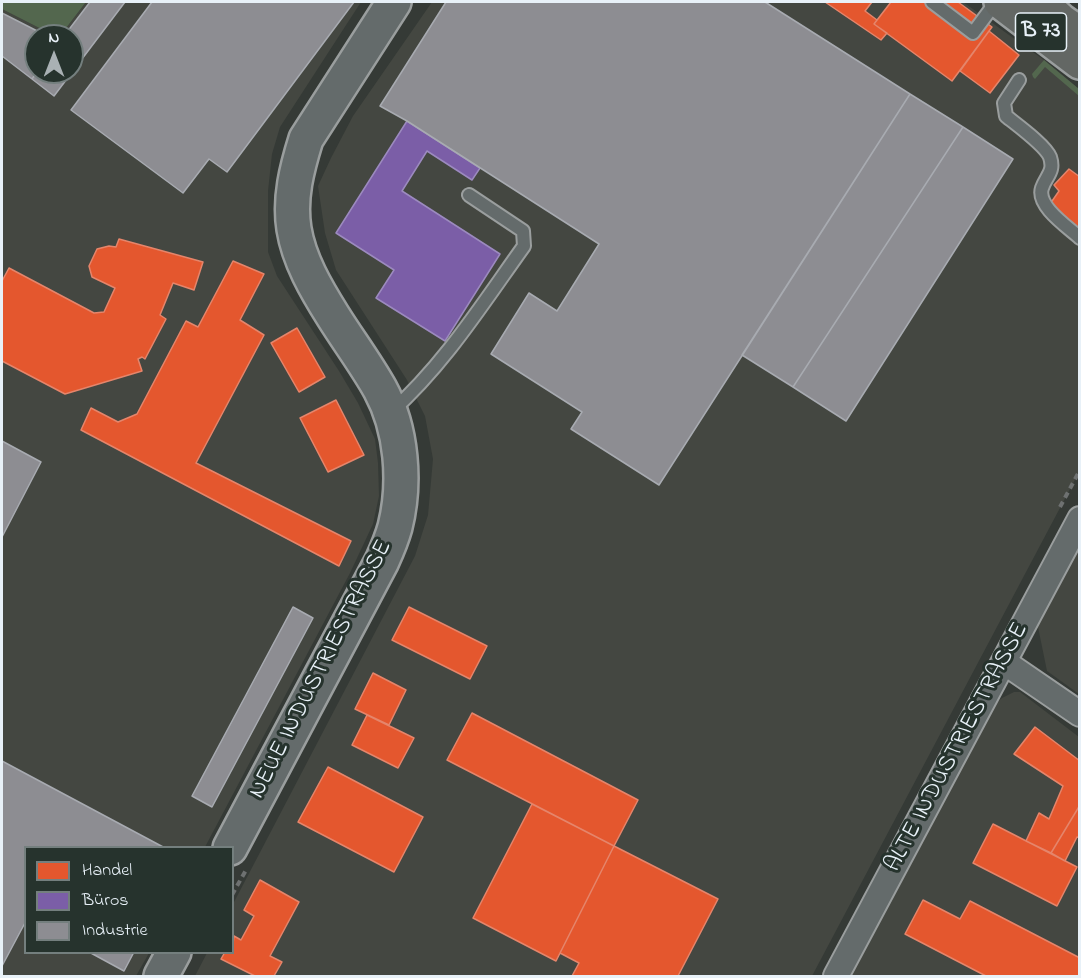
<!DOCTYPE html>
<meta charset="utf-8">
<style>
body{margin:0}
#map{position:relative;width:1081px;height:978px;overflow:hidden;background:#353a36;font-family:"Indie Flower",sans-serif}
canvas{display:block}
.frame{position:absolute;inset:0;border:3px solid #e8f1f8;pointer-events:none}
.legend{position:absolute;left:24px;top:846px;width:210px;height:108px;box-sizing:border-box;background:#26332d;border:2px solid #747f7e;margin:0;padding:8px 10px;list-style:none;font-size:18px;color:#e8f1f8}
.legend li{display:flex;align-items:center;gap:12px;height:30px}
.legend b{width:30px;border:2px solid #747f7e}
.north{position:absolute;left:24px;top:24px;width:60px;height:60px;box-sizing:border-box;background:#26332d;border:2px solid #747f7e;border-radius:50%;rotate:0deg;font-size:16px;font-weight:700;line-height:24px;text-align:center;color:#e8f1f8}
.north::after{content:'';display:block;margin:auto;width:21px;height:27px;background:#a9b1b4;clip-path:polygon(50% 0,100% 100%,50% 72%,0 100%)}
</style>
<div id="map">
<canvas width="1081" height="978"></canvas>
<div class="frame"></div>
<ul class="legend">
<li><b style="height:16px;background:#e4572e"></b>Handel</li>
<li><b style="height:16px;background:#7b5ea7"></b>Büros</li>
<li><b style="height:16px;background:#8d8d92"></b>Industrie</li>
</ul>
<div class="north">N</div>
</div>
<script>
const c = document.querySelector('canvas').getContext('2d');
c.lineJoin = 'round';
function paint(path, color) {
  c.fillStyle = color;
  c.fill(path, 'evenodd');
}
function stroke(path, color, width, dash) {
  c.strokeStyle = color;
  c.lineWidth = width;
  c.lineCap = dash ? 'butt' : 'round';
  c.setLineDash(dash || []);
  c.stroke(path);
}
function drawText(font, color, halo, rows, align = 'center') {
  c.font = font + ' "Indie Flower",sans-serif';
  c.lineWidth = 6;
  c.setLineDash([]);
  c.textBaseline = 'middle';
  c.strokeStyle = halo;
  c.fillStyle = color;
  for (const [text, x, y, turn = 0] of rows) {
    c.save();
    c.translate(x, y);
    c.rotate((+turn || 0) * Math.PI / 180);
    c.textAlign = isNaN(turn) ? turn : align;
    if (halo) c.strokeText(text, 0, 0);
    c.fillText(text, 0, 0);
    c.restore();
  }
}
const built = new Path2D(`
 M86,2h275l-81,125 -8,27 -4,37v61l9,24 62,95 19,32 17,36 3,24 1,33 -6,28 -23,49 -145,274 -179,1v104l123,1 -13,23h-134v-967l53,27h-19v36h36v-36h-12z
 M432,2h531l81,58 35,29v383l-267,504h-617l12,-23 25,-1 1,-48 182,-348 13,-41 5,-56 -8,-43 -18,-36 -71,-110 -11,-37 -7,-47 13,-28 22,-42z
 M1079,541v153l-32,-23 -9,-44z
 M1014,692h6l59,45v239h-228l86,-161 52,-102 5,-8 8,-7z`);
const green = new Path2D(`
 M2,2h84l-26,34h-5l-53,-27z
 M1044,60l35,29v7l-34,-29 -10,12 -2,-2 -1,-3z`);
const shops = new Path2D(`
 M825,2h47l-7,9 12,9 -3,4 13,9 -6,7z
 M891,2h67l34,25 -40,54 -78,-57z
 M989,31l30,24 -29,38 -30,-22z
 M1069,169l11,8v52l-30,-25 9,-13 -5,-6z
 M119,239l84,23 -9,28 -21,-7 -13,32 6,4 -21,40 -3,-2 -4,2 4,12 -77,23 -63,-33v-80l7,-13 85,45 10,-1 11,-24 -23,-11 -3,-11 8,-17 12,-3 7,1z
 M233,261l31,13 -24,46 24,15 -68,128 155,78 -12,25 -258,-136 10,-22 27,14 19,-8 49,-93 12,6z
 M297,328l28,49 -26,15 -28,-49z
 M336,400l28,55 -36,17 -28,-54z
 M409,607l78,39 -17,33 -78,-39z
 M373,673l33,17 -17,35 -34,-16z
 M472,713l166,87 -24,46 -167,-86z
 M367,715l47,23 -16,30 -46,-23z
 M1035,727l45,34v44l-29,48 -25,-12 13,-28 10,6 14,-33 -49,-32z
 M328,767l95,50 -29,55 -96,-50z
 M532,804l82,42 -58,115 -83,-43z
 M1080,805v33l-3,-1 -12,24 -14,-8z
 M993,824l84,43 -20,39 -84,-43z
 M614,846l104,53 -40,77h-106l7,-13 -19,-10z
 M260,880l39,22 -29,54 12,6 -8,14h-19l-34,-17 4,-7h7l2,-16 7,4 13,-24 -10,-6z
 M923,900l37,19 10,-18 110,57v18h-94l-81,-42z`);
const offices = new Path2D(`
 M407,121l73,47 -8,12 -45,-29 -25,40 98,63 -55,87 -69,-43 18,-28 -58,-37z`);
const industry = new Path2D(`
 M90,2h35l-71,94 -22,-17 5,-7h35v-36h-8z
 M152,2h202l-127,170 -18,-13 -26,34 -112,-83z
 M446,2h319l145,92 -251,391 -88,-56 11,-17 -91,-58 38,-61 28,18 42,-67 -192,-123 -27,-15z
 M2,13l45,23h-11v36h1l-5,7 -30,-23z
 M910,94l53,33 -170,260 -51,-32z
 M963,127l50,32 -167,262 -53,-34z
 M2,441l39,21 -39,75z
 M293,607l20,11 -101,189 -20,-11z
 M2,761l163,87h-139v73l-24,45z
 M89,952h45l-10,19z`);
const path = new Path2D(`
 M1060,507l20,-37
 M232,895l14,-25`);
const lane = new Path2D(`
 M932,2l41,31 23,-31
 M1019,80l-15,23 2,13c11,9 39,29 44,41 5,15 -4,19 -8,31 -6,18 26,39 38,50
 M391,412c53,-47 92,-109 133,-166l-1,-15 -54,-36`);
const street = new Path2D(`
 M1004,662l76,52
 M836,976l244,-457`);
const secondary = new Path2D(`
 M230,848l152,-287c5,-11 10,-23 13,-34 11,-44 7,-98 -15,-138 -14,-25 -32,-49 -47,-73 -17,-27 -34,-56 -39,-87 -5,-31 3,-61 12,-90l88,-137
 M161,976l13,-24`);
const primary = new Path2D(`
 M1001,2l79,60
 M1040,2l21,19 19,13`);
const shields = [
 [1041,32,51]
];
const shieldNames = [
 ["B 73",1041,32]
];
const streetNames = [
 ["NEUE INDUSTRIESTRASSE",322,670,-63],
 ["ALTE INDUSTRIESTRASSE",958,748,-62]
];
paint(built, '#444741');
paint(green, '#53674e');
paint(shops, '#e4572e');
stroke(shops, '#e5856b', 1.5);
paint(offices, '#7b5ea7');
stroke(offices, '#9c8abf', 1.5);
paint(industry, '#8d8d92');
stroke(industry, '#a8abb1', 1.5);
stroke(lane, '#9a9e9e', 16);
stroke(street, '#9a9e9e', 28);
stroke(secondary, '#9a9e9e', 38);
stroke(primary, '#9a9e9e', 38);
stroke(path, '#6e7171', 4, [6, 4.5]);
stroke(lane, '#646b6b', 12);
stroke(street, '#646b6b', 24);
stroke(secondary, '#646b6b', 33);
stroke(primary, '#636764', 33);
for (const [x, y, w] of shields) {
  const box = new Path2D();
  box.roundRect(x - w / 2, y - 19, w, 38, 4.5);
  c.fillStyle = '#26332d';
  c.fill(box);
  stroke(box, '#e8f1f8', 1.5);
}
drawText('bold 22px', '#e8f1f8', null, shieldNames);
drawText('24px', '#e8f1f8', '#26332d', streetNames);
</script>
